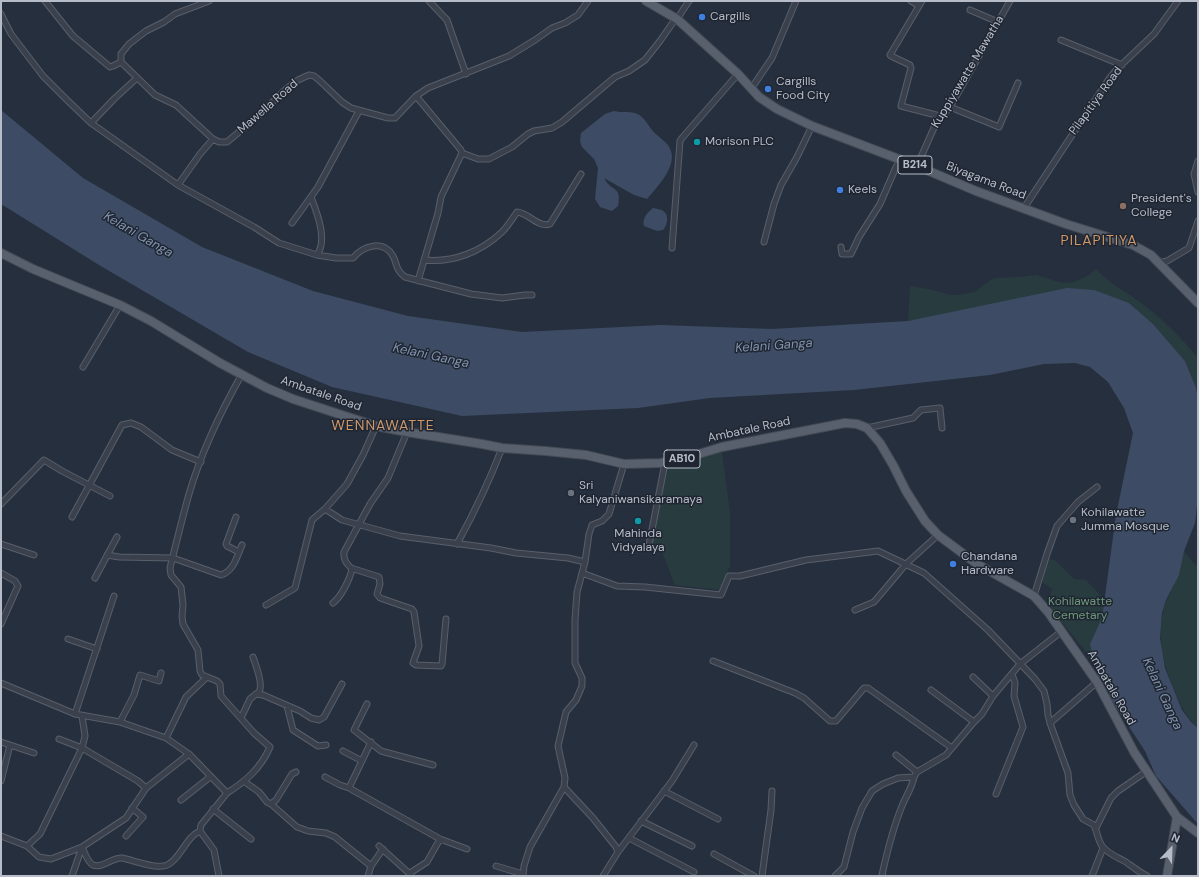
<!DOCTYPE html>
<style>
body{margin:0}
#map{position:relative;width:1199px;height:877px;overflow:hidden;background:#262f3d;font-family:"DM Sans",sans-serif}
canvas{display:block}
.frame{position:absolute;inset:0;border:2px solid #b6bdc8;pointer-events:none}
.north{position:absolute;left:1151px;top:829px;width:40px;height:40px;-webkit-text-stroke:3px #1f2632;paint-order:stroke;rotate:23deg;font-size:11px;font-weight:700;line-height:16px;text-align:center;color:#b6bdc8}
.north::after{content:'';display:block;margin:auto;width:14px;height:18px;background:#b6bdc8;clip-path:polygon(50% 0,100% 100%,50% 72%,0 100%)}
</style>
<div id="map">
<canvas width="1199" height="877"></canvas>
<div class="frame"></div>
<div class="north">N</div>
</div>
<script>
const c = document.querySelector('canvas').getContext('2d');
c.lineJoin = 'round';
function paint(path, color) {
  c.fillStyle = color;
  c.fill(path, 'evenodd');
}
function stroke(path, color, width, dash) {
  c.strokeStyle = color;
  c.lineWidth = width;
  c.lineCap = dash ? 'butt' : 'round';
  c.setLineDash(dash || []);
  c.stroke(path);
}
function drawText(font, color, halo, rows, align = 'center') {
  c.font = font + ' "DM Sans",sans-serif';
  c.lineWidth = 3;
  c.setLineDash([]);
  c.textBaseline = 'middle';
  c.strokeStyle = halo;
  c.fillStyle = color;
  for (const [text, x, y, turn = 0] of rows) {
    c.save();
    c.translate(x, y);
    c.rotate((+turn || 0) * Math.PI / 180);
    c.textAlign = isNaN(turn) ? turn : align;
    if (halo) c.strokeText(text, 0, 0);
    c.fillText(text, 0, 0);
    c.restore();
  }
}
const green = new Path2D(`
 M1096,269c13,14 29,22 44,33 22,16 41,35 58,56v42l-2,-12 -11,-27 -32,-37 -24,-21 -221,18 2,-35 19,3 22,6h7l17,-3 14,-11 6,-3 24,-1 17,-2 23,7 7,1 8,-1 15,-7z
 M722,452l8,60v54l-10,24 -45,-5 -14,-36 -10,-1 17,-81z
 M1184,551l11,14h3v163c-13,-12 -18,-25 -25,-41 -10,-24 -16,-49 -10,-75 1,-9 6,-15 9,-23 4,-12 8,-25 12,-38z
 M1048,559l7,1 19,19 12,1 18,19 -1,18 -10,27 2,19 -47,-58 4,-16 -10,-7z`);
const water = new Path2D(`
 M1,110l82,68 119,69 111,44 95,25 114,16 139,-7 111,4 136,-8 159,-33 27,2 35,13 24,21 32,37 11,27 2,12v96l-3,27 -11,28 -5,24 -13,25 -4,13 -2,25 5,30 17,42 9,12 7,6v96l-42,-48 -11,-25 -35,-53 -12,-23 -8,-31 12,-26 14,-103 17,-82 -9,-25 -16,-26 -18,-15 -15,-4 -31,1 -54,11 -136,15 -144,8 -72,10 -176,8 -130,-29 -84,-35 -149,-87 -98,-61z
 M614,111c7,2 14,0 21,2 9,3 12,11 17,17 5,6 12,10 16,15 13,18 -10,41 -21,54l-13,-4 -30,-17c8,15 18,7 14,28l-6,5 -12,-4 -5,-8 3,-31 -4,-9 -12,-12 -2,-6 1,-8 24,-19z
 M653,208c3,1 8,1 10,3 7,4 4,15 0,19l-6,1 -13,-5c-2,-8 3,-13 9,-18z`);
const street = new Path2D(`
 M45,1l28,35 37,31 3,-1 8,-4v-8l8,-10 17,-13 18,-9 11,-8 34,-13
 M429,1l18,19 19,54
 M911,1l8,5
 M922,1l-32,54 1,1 19,9 1,3 -10,38 39,10
 M970,10l28,12
 M1,14l10,20 32,42 23,23 25,24 87,62 76,42 25,16 38,12 19,3h17c10,-12 30,-19 40,-2 5,10 2,13 12,21l66,17 31,4 23,-3h7
 M677,19l12,-18
 M1061,40l61,25
 M121,62l34,33 21,10 37,34 6,3h8l30,-25 29,-28 12,-9 11,-5 5,1 5,4 23,22 9,6 37,10h7l21,-22 12,-8 81,-32 26,-16 17,-12 13,-5 13,-8 10,-14
 M751,89l21,-31 24,-57
 M416,96l45,54 1,3 -21,44 -3,16 -20,68
 M950,107l49,20 19,-44
 M91,123l23,-24 23,-21
 M462,153l16,6h11l23,-12 16,-13 6,-3 18,-3 10,-6 53,-45 14,-6 16,-11 15,-19 16,-23
 M1198,161l-4,13 4,18
 M917,166l20,-45 13,-14 60,-106
 M178,185l22,-31 13,-15
 M311,197c6,16 17,43 6,58
 M1024,208l85,-129 8,-10 37,-35 24,-33
 M292,223l26,-36 41,-76
 M764,242l10,-38 7,-19 16,-28 15,-31
 M841,247l1,7h9l8,-17 21,-33 16,-37 5,-7
 M672,248l8,-107 2,-3 56,-64
 M424,260c29,3 57,-8 78,-28 6,-6 10,-13 15,-20 12,1 21,16 33,12l31,-50
 M1158,263l9,-2 22,-13 9,-27
 M83,367l37,-62
 M867,428l46,-10 8,-8 19,-2 2,20
 M1,504l43,-44 18,11 48,25
 M325,509l17,11 58,16 91,12 25,5 52,5 17,4
 M72,517l50,-92 9,-2 10,4 31,23 29,12
 M236,517l-10,27 1,2 12,6
 M1,544l33,11
 M457,544c17,-31 32,-62 45,-96
 M649,545l16,-82
 M107,555l12,2 54,1 48,17c13,-4 16,-19 21,-30
 M351,568l28,9 1,7 -3,10 3,4 32,11 2,3 5,34 -6,17 3,2 25,1 1,-2 4,-45
 M1,573l14,8 3,5 -17,38
 M582,573l35,13 28,1 76,8 8,-19h11l66,-16 72,-9 46,22 64,57 47,49 9,12 3,13 1,11 2,8 18,50 2,22 4,10 9,14 11,6c3,7 4,15 8,21 6,8 15,11 24,16 7,5 13,10 21,14
 M95,578l22,-41
 M1034,596l13,-42 10,-28 21,-24 19,-15
 M333,603c8,-6 17,-24 19,-34 -5,-5 -9,-9 -8,-17l26,-48 18,-26 19,-46
 M266,605l29,-17 17,-68 13,-11 22,-25 16,-29 13,-29
 M855,610l19,-8 32,-38 32,-29
 M68,639l29,10
 M253,657c3,8 9,24 7,32 0,2 -2,4 -4,5
 M713,661l82,32 9,5 26,23h6l28,-33h4l84,60
 M973,677l20,19
 M1,683l74,31 45,8 14,-27 6,-20 19,6 2,-8
 M931,690l43,32
 M367,704l-13,26 27,21 52,14
 M287,706l6,24 25,16 8,-1
 M75,714l39,-118
 M241,718l9,-19 6,-5 7,1 37,16 11,7 8,2 5,-3 18,-33
 M1050,723l47,-41
 M166,738l20,-41 21,-20
 M59,739l23,9 56,33 8,7
 M1,742l9,3
 M343,751l19,10
 M189,754l38,39 -26,32 -1,6 14,19 5,26
 M896,755l21,17
 M325,777l15,8 9,3 22,-46
 M1,781l9,-36 24,8
 M245,782l14,10 8,10 4,2 5,-4 16,-26 4,-2
 M564,787l29,31 23,29 2,5 -15,24
 M349,788l91,51 27,10
 M664,791l54,28
 M227,793c19,-12 34,-25 43,-46l-16,-14 -33,-37 -1,-12 -3,-3 -15,-6 -2,-4 -2,-21 -15,-26 -1,-8 1,-11 -2,-18 -10,-12 -1,-7c6,-24 12,-49 19,-74 12,-41 32,-83 53,-120
 M996,794l27,-67 -9,-31 1,-13 -3,-9
 M181,800l29,-23
 M271,804l26,23 11,4 18,2 9,4 36,29 12,-17
 M213,809l38,30
 M641,821l51,25
 M1096,828l15,-30 7,-7 29,-20
 M1,836l26,10 12,11 12,2 31,-12 44,-29 20,-30 43,-34 -23,-16 -46,-16
 M126,836l17,-19 -11,-9
 M629,838l65,34
 M27,846l13,-12 42,-86 3,-12 -3,-20
 M379,846l32,29
 M618,852l54,-71 22,-36
 M714,854l40,22
 M496,866l27,8
 M410,873l17,-11 13,-23
 M72,876l10,-29c3,6 5,15 11,18 9,4 20,-8 29,-7 11,2 37,13 47,6 13,-8 17,-27 31,-33
 M368,876l3,-10
 M523,876l1,-10 6,-19 34,-60 1,-9 -7,-32 8,-34 10,-12 6,-14v-8l-7,-15v-43l2,-28 8,-30 4,-28 3,-9 10,-4 7,-7 15,-50
 M762,876l9,-66 1,-19
 M835,876l9,-9 9,-35 9,-24 10,-17 11,-7 15,-6 16,-1 3,-5 29,-17 28,-33 8,-8 11,-18 27,-32 42,-33
 M883,876l-1,-1c5,-23 11,-47 20,-69 4,-10 10,-18 12,-29
 M1092,876l11,-28`);
const primary = new Path2D(`
 M646,1l31,18 61,55 21,23 18,12 35,17 105,40 59,25 90,33 67,21 18,10 47,48
 M1,253l32,16 87,36 31,16 69,42 47,25 26,11 52,17 31,10 31,6 75,12 20,4 43,3 41,4 38,9 37,-1 21,-4 40,-12 123,-24 12,1 10,4 13,15 13,22 13,26 19,30 13,14 39,29 57,32 14,16 49,70 37,70 43,65 21,16
 M1167,876l10,-59`);
const markers = [
 [702,17,4,"#3f7fe0"],
 [768,89,4,"#3f7fe0"],
 [697,142,4,"#0f9aa8"],
 [840,190,4,"#3f7fe0"],
 [1123,206,4,"#8d6e63"],
 [571,493,4,"#6b7280"],
 [1073,520,4,"#6b7280"],
 [638,521,4,"#0f9aa8"],
 [953,564,4,"#3f7fe0"]
];
const shields = [
 [915,165,34],
 [682,459,36]
];
const shieldNames = [
 ["B214",915,165],
 ["AB10",682,459]
];
const poiNames = [
 ["Cargills",710,17],
 ["Cargills",776,82],
 ["Food City",776,96],
 ["Morison PLC",705,142],
 ["Keels",848,190],
 ["President's",1131,199],
 ["College",1131,213],
 ["Sri",579,486],
 ["Kalyaniwansikaramaya",579,500],
 ["Kohilawatte",1081,513],
 ["Jumma Mosque",1081,527],
 ["Mahinda",638,534,"center"],
 ["Vidyalaya",638,548,"center"],
 ["Chandana",961,557],
 ["Hardware",961,571]
];
const streetNames = [
 ["Kuppiyawatte Mawatha",968,72,-59],
 ["Pilapitiya Road",1096,101,-54],
 ["Mawella Road",268,107,-41],
 ["Biyagama Road",986,181,21],
 ["Ambatale Road",321,394,19],
 ["Ambatale Road",749,430,-12],
 ["Ambatale Road",1111,688,60]
];
const parkNames = [
 ["Kohilawatte",1080,602],
 ["Cemetary",1080,616]
];
const waterNames = [
 ["Kelani Ganga",138,235,30],
 ["Kelani Ganga",774,346,-4],
 ["Kelani Ganga",431,356,12],
 ["Kelani Ganga",1162,694,65]
];
const quarterNames = [
 ["PILAPITIYA",1099,241],
 ["WENNAWATTE",383,426]
];
paint(green, '#283b3e');
paint(water, '#3d4c64');
stroke(street, '#585f6b', 7);
stroke(primary, '#434a56', 10);
stroke(street, '#3a414d', 5);
stroke(primary, '#58606d', 8);
for (const [x, y, r, color] of markers) {
  const dot = new Path2D();
  dot.arc(x, y, r, 0, 2 * Math.PI);
  c.fillStyle = color;
  c.fill(dot);
  stroke(dot, '#1f2632', 1.5);
}
for (const [x, y, w] of shields) {
  const box = new Path2D();
  box.roundRect(x - w / 2, y - 9, w, 18, 3);
  c.fillStyle = '#1f2632';
  c.fill(box);
  stroke(box, '#b6bdc8', 1);
}
drawText('bold 11px', '#b6bdc8', null, shieldNames);
drawText('12px', '#b6bdc8', '#1f2632', poiNames, 'left');
drawText('12px', '#b6bdc8', '#1f2632', streetNames);
drawText('12px', '#6f9779', '#1f2632', parkNames);
drawText('italic 13px', '#8092ad', '#1f2632', waterNames);
c.letterSpacing = '1px';
drawText('14px', '#cd986c', '#1f2632', quarterNames);
c.letterSpacing = '0px';
</script>
